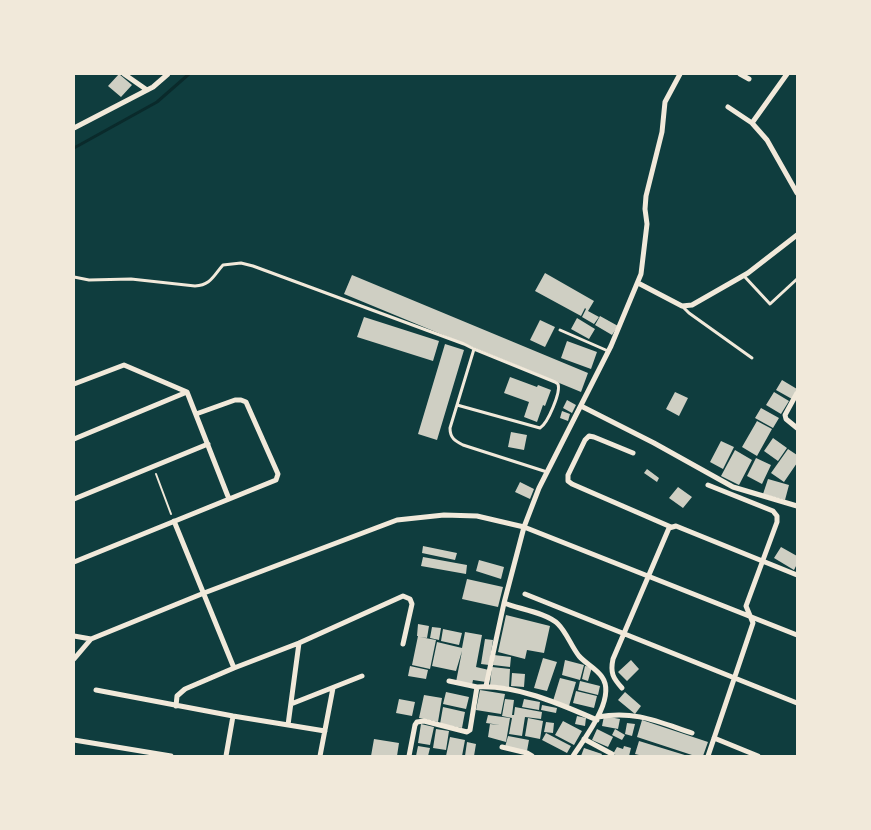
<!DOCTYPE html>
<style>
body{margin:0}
#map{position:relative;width:871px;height:830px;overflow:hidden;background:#0f3d3e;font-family:Jost,sans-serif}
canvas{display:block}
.frame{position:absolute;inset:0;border:75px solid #f1e9da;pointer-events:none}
</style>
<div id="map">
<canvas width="871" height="830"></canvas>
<div class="frame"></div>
</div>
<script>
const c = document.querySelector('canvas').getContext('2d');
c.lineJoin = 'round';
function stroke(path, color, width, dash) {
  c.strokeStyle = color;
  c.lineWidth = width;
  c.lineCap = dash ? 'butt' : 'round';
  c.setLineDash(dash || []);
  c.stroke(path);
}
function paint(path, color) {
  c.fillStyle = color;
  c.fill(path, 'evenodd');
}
const stream = new Path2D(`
 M74,148l83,-46 32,-28`);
const building = new Path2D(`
 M119,74l13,11 -11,12 -13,-11z
 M545,273l49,28 -6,10 11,6 -5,7 -12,-7 4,-8 -1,-1 -4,8 -46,-25z
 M352,275l236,98 -7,19 -237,-98z
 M600,316l18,10 -6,9 -17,-10z
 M364,317l75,24 -6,20 -76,-24z
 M577,318l18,11 -6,10 -18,-10z
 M540,320l15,7 -10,20 -15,-7z
 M567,341l30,11 -6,17 -30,-11z
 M445,344l19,6 -27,90 -19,-6z
 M510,377l27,10 1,-2 13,5 -6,16 -2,-1 -6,17 -13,-5 5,-15 -25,-9z
 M782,380l15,9 -5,10 -16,-9z
 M675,392l13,6 -9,18 -13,-7z
 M774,392l15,9 -8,13 -15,-9z
 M567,400l9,5 -4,8 -9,-5z
 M761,408l18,10 -6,10 -18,-10z
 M562,411l8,3 -2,7 -8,-3z
 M757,421l15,8 -15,27 -15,-9z
 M511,432l16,3 -3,15 -16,-3z
 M773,438l14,10 -9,13 -14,-10z
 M721,441l13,6 -11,22 -13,-7z
 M788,449l9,6v8l-13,19 -13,-9z
 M735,450l17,10 -13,25 -18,-9z
 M756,458l15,7 -9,19 -15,-8z
 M647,469l12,9 -2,4 -13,-9z
 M768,479l21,6 -4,15 -22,-6z
 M520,482l14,7 -4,10 -15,-7z
 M678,487l14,10 -9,11 -14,-10z
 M423,546l34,7 -2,7 -33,-7z
 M781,547l16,9v8l-3,6 -20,-12z
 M423,557l44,8 -1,9 -45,-8z
 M479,560l25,7 -3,12 -25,-8z
 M467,579l36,8 -5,20 -36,-8z
 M506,615l44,11 -6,27 -17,-3 -2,9 -27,-7z
 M418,624l11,2 -2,12 -7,-1 16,3 -6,29 -18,-4 6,-29h-1z
 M432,627l9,1 -2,12 -9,-2z
 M443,629l19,4 -3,12 -18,-4z
 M465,632l17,3 -6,32 13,3 -3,12 -13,-2 -1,5 -16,-3 6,-31 -6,20 -24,-5 5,-24 25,6z
 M485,639l8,1 -4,25 -8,-1z
 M494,655l17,2 -1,10 -17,-2z
 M543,658l14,4 -10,29 -13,-3z
 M565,660l19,5 -4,15 -18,-5z
 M631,660l8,9 -12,12 -9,-9z
 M410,666l18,4 -2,9 -18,-3z
 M585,666l7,1 -4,14 -6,-2z
 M492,667l18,2 -1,18 -19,-2z
 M512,673l13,1 -1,13 -13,-1z
 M560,678l16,4 -7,24 -16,-5z
 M580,681l20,5 -2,9 -20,-5z
 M480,690l25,4 -4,20 -25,-4z
 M576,691l21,5 -3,12 -21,-5z
 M446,692l23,5 -3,12 -23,-5z
 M625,692l16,14 -6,8 -17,-14z
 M424,695l18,3 -4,24 -19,-4z
 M399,699l16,3 -3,14 -16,-3z
 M505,699l9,1 -2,15h2l1,-8 27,5 -1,7 -16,-2 -3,19 -13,-2 3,-16 -10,-2z
 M524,699l16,3 -1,8 -17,-3z
 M542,705l15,3 -1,5 -15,-3z
 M443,707l22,5 -3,16 -22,-4z
 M488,715l22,3 -4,24 -18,-5 2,-13 10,1 -14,-2z
 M577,716l9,2 -1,8 -10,-2z
 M604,716l16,3 -2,10 -16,-3z
 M528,718l15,3 -3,18 -15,-3z
 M642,720l66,22 -5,14h-8l-58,-19z
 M563,721l19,10 -8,14 -19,-10z
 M546,722l8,1 -1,10 -9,-1z
 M627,723l8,1 -3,12 -7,-2z
 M421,724l13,3 -4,18 -12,-2z
 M436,729l13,2 -3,19 -13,-2z
 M597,729l16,8 -5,10 -16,-7z
 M615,729l10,6 -3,5 -10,-5z
 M546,733l25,13 -4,7 -25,-13z
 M508,736l21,4 -2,11 -22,-4z
 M450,737l15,3 -3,16h-16z
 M374,739l25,4 -2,13h-26z
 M639,741l49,15h-45l-8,-2z
 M467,742l9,2 -2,12h-9z
 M418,746l12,2 -2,8h-12z
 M624,746l7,2 -2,8h-11l-5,-2 4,-7 6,2z
 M584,748l18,6 -1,2h-20z`);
const path = new Path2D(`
 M156,474l15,40`);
const service = new Path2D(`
 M744,276l26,28 27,-25
 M74,277l15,3 42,-1 64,7c16,-1 18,-10 28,-21l18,-2 12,3 211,78 10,5 -24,79c0,10 5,13 13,17l84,27
 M682,306l7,7 63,45
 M560,330l48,21
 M457,405l83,23c8,-5 21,-36 18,-44l-3,-2 -81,-33`);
const minor = new Path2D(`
 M124,74l23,16
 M740,74l9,5
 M728,107l24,16 15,17 30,53
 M752,123l35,-49
 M74,128l79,-41 15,-13
 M638,283l44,23 10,-1 56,-32 49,-38
 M74,384l50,-19 63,27 42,107
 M797,393l-12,22 1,4 11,9
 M581,406l73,37 79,44 64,19
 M74,439l113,-47
 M633,453l-39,-16 -5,-1 -4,4 -17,35v6l4,3 99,43
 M74,499l134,-55
 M174,521l60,147
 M74,562l202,-82 2,-6 -32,-72 -5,-2h-6l-39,14
 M525,594l272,109
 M74,636l17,3
 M74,659l17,-20 113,-46 193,-73 47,-5 33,1 47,11 273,108
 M449,681l28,6
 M486,686l18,-83
 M622,688c-9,-10 -12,-15 -9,-29l56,-131 7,-2 121,49
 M96,690l137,26 92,15
 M291,704l71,-28
 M176,706l1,-10 8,-7 49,-21 65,-25 104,-47 7,3 2,5 -9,40
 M598,717c36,-7 61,5 94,16
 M288,725l11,-82
 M714,738l44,18
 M584,739l28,15
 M74,740l97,16
 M502,747l25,6 5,3
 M226,756l7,-40
 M320,756l13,-68
 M409,756l6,-31 2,-3 7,-1 43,11 3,-2 7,-43c41,-2 83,17 120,33
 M573,756c11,-17 44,-58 29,-79 -6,-9 -16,-13 -23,-21 -8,-10 -12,-23 -21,-32 -11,-11 -39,-15 -54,-21l20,-76 15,-39 72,-142 30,-72 6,-50 -2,-15 1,-13 16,-64 3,-30 15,-28
 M708,756l45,-133 -7,-17 31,-84v-6l-4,-5 -65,-26`);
stroke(stream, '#0a2a2b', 3);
paint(building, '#cfcfc3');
stroke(path, '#f1e9da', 2);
stroke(service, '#f1e9da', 3);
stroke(minor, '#f1e9da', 5);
</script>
